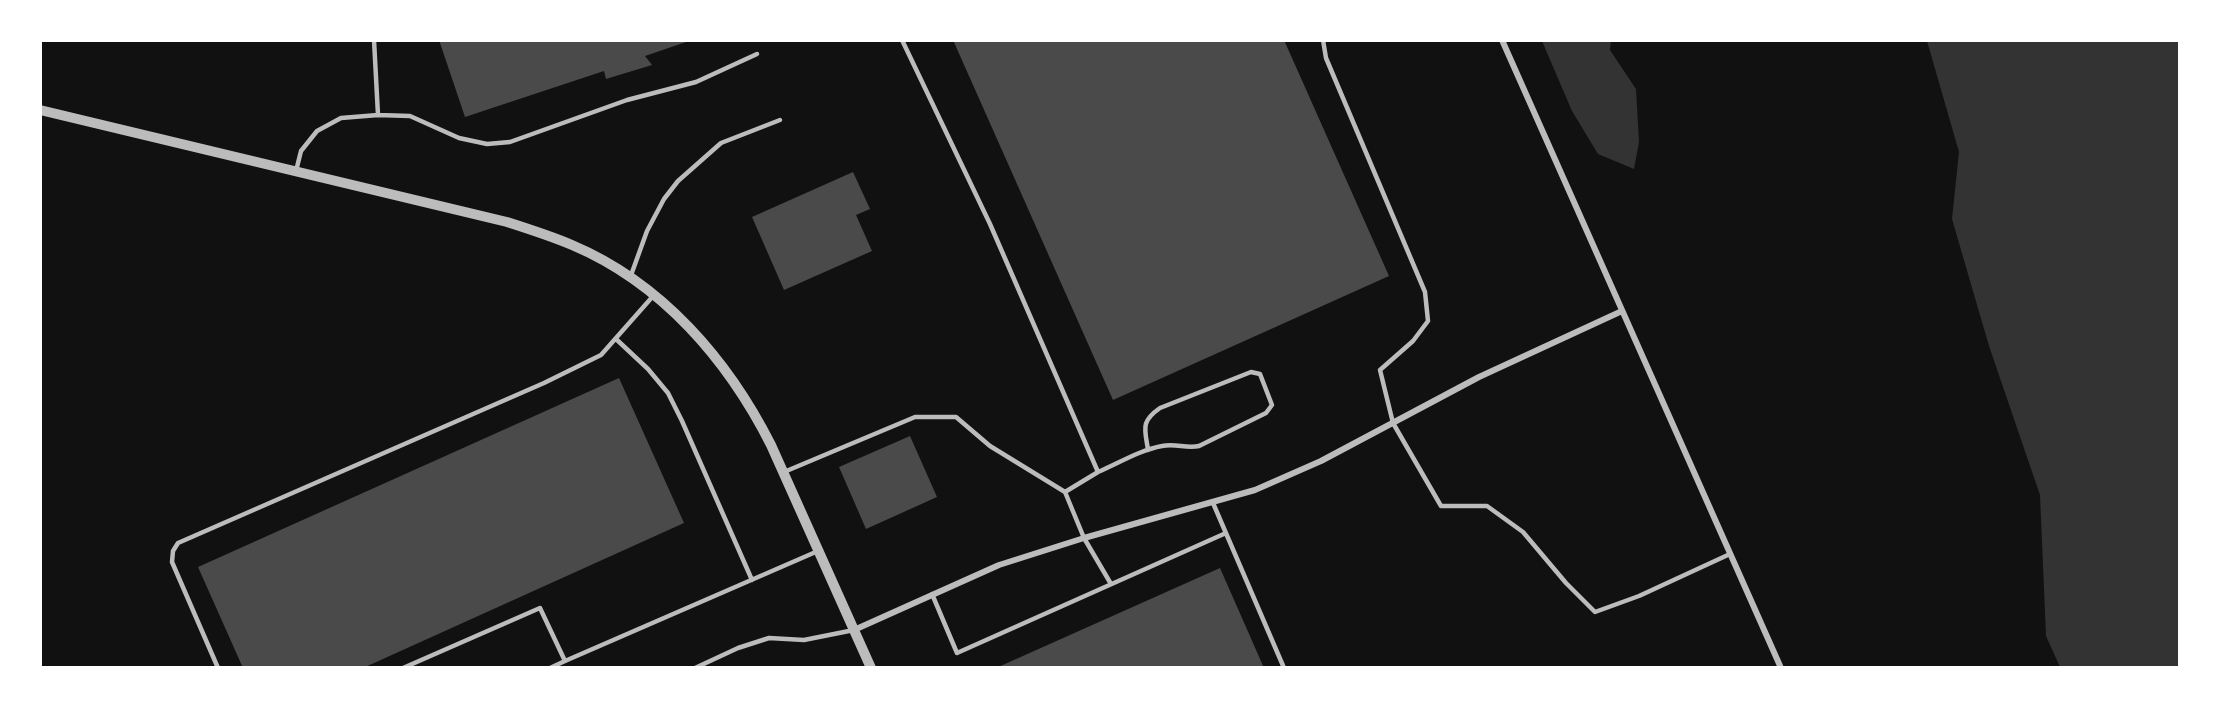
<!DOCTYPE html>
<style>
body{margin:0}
#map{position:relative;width:2220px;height:708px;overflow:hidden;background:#111;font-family:Manrope,sans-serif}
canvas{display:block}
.frame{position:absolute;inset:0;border:42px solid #fff;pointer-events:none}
</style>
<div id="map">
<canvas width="2220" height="708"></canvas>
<div class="frame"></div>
</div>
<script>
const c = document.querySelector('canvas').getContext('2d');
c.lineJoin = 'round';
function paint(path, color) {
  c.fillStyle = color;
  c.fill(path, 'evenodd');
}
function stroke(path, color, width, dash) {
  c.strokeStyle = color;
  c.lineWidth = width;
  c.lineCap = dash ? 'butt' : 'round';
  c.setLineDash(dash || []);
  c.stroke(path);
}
const water = new Path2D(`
 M1542,41h69l-1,9 26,39 3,53 -5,27 -36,-15 -26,-43z
 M1927,41h252v626h-119l-14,-31 -6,-141 -51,-149 -37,-127 7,-67z`);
const building = new Path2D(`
 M439,40h250v1l-44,15 7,9 -46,14 -2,-8 -139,46z
 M953,40h331l105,236 -276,124z
 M853,172l17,37 -14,6 16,36 -88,39 -32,-73z
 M619,378l65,145 -321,145h-120l-45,-101z
 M910,436l27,61 -71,32 -27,-62z
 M1220,568l44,100h-268z`);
const service = new Path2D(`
 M374,40l4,75
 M902,40l88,184 108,248 -33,20 19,46 27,46
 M1323,40l3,18 99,234 3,29 -15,20 -33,29 13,53 48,83h46l36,26 43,51 29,29 44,-16 91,-42
 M296,171l5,-20 16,-20 24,-13 37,-3 32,1 49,22 28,6 23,-2 117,-42 69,-18 61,-28
 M630,278l17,-47 17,-32 14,-18 43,-38 59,-23
 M616,339l32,30 20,24 14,28 70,159
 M784,472l131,-55h41l34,29 75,46
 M1098,472c21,-9 42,-22 64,-26 14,-3 24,3 37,0l67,-33 6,-8 -12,-31 -9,-2 -91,36c-20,14 -15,21 -12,42
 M1213,503l71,165
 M932,594l25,59 269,-120
 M218,668l-46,-106 1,-11 5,-8 366,-160 57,-28 53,-60
 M403,668l137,-60 25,53 253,-110
 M550,668l15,-7
 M695,668l43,-20 31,-10 35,2 50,-10`);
const minor = new Path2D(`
 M1502,40l279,628
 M854,630l145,-65 85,-27 171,-48 66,-29 158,-84 143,-66`);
const tertiary = new Path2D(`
 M40,110l467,112c22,7 44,14 65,23 90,38 156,115 199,200l100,223`);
paint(water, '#333');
paint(building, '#4a4a4a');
stroke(service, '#bcbcbc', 4.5);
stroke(minor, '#bcbcbc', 6);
stroke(tertiary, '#bcbcbc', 10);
</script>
